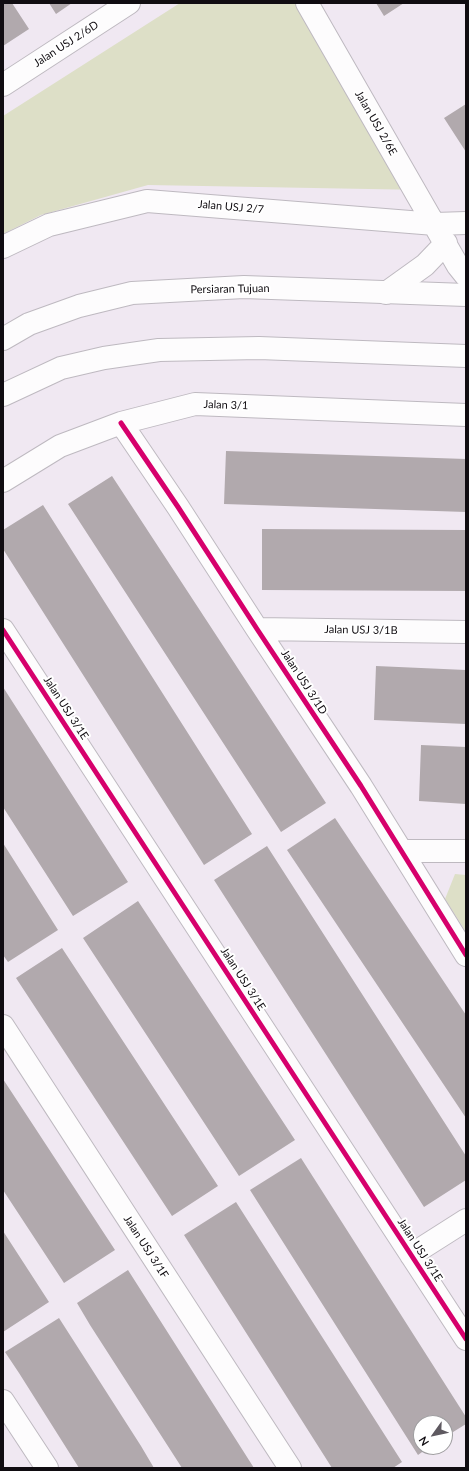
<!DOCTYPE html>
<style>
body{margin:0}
#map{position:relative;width:469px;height:1471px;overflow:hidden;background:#f0e8f2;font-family:Lato,sans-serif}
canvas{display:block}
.frame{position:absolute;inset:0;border:4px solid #100c11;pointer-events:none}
.north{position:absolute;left:413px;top:1415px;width:40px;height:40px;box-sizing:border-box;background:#fff;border:1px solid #9f9ea0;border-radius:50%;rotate:237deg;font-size:11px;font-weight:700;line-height:16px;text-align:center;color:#100c11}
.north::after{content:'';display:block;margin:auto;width:14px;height:18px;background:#5e5960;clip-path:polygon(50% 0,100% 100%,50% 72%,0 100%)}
</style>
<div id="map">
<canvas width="469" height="1471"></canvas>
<div class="frame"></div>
<div class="north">N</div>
</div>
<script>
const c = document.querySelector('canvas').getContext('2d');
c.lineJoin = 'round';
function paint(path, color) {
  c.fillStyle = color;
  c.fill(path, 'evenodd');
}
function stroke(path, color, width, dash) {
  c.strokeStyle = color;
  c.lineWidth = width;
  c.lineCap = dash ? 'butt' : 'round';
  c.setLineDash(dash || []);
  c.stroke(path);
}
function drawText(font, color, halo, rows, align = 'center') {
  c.font = font + ' Lato,sans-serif';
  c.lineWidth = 4;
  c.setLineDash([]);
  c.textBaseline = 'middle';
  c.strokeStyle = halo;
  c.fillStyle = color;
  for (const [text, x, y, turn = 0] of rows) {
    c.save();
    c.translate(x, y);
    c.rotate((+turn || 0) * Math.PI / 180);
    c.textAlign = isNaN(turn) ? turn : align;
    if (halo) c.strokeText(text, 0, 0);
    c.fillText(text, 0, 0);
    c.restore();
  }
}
const green = new Path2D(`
 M180,3h121l123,187 -276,-5 -107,30 -38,19v-118z
 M455,874l11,1v57l-21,-33z`);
const building = new Path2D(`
 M3,3h9l17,26 -26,17z
 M49,3h23l-16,11z
 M376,3h28l-20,13z
 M466,104v48l-22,-34z
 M226,451l240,8v53l-242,-8z
 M112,476l214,327 -45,29 -213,-328z
 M43,505l209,329 -48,31 -201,-316v-19z
 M262,529l204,1v61l-204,-1z
 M376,666l90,4v54l-92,-4z
 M3,687l125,195 -55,34 -70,-109z
 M421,745l45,2v57l-47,-3z
 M335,818l131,197v103l-179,-268z
 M3,843l55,87 -50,32 -5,-7z
 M267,846l199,310v24l-42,27 -210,-327z
 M138,901l157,239 -56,36 -156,-238z
 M62,948l156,238 -46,30 -156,-238z
 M3,1079l112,171 -51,33 -61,-93z
 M301,1158l165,259v7l-21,13v-14h-24v24h8l-11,8 -168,-265z
 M236,1202l166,260 -9,6h-61l-148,-233z
 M3,1231l46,71 -46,30z
 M128,1270l126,198h-72l-92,-143 -13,-22z
 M59,1318l82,128 13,22h-75l-60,-95 -14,-21z`);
const minor = new Path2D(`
 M307,3l151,263 8,10
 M3,85l126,-82
 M3,247l46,-22 98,-24 288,23 31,-1
 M386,293l39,-28 21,-22
 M121,423l57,84 79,122 104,157 105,169
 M3,481l57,-35 61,-23 74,-19 271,11
 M257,629l209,3
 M3,630l463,709
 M402,851h64
 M3,1026l287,442
 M411,1255l55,-35
 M3,1401l44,67`);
const secondary = new Path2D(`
 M3,339l26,-15 50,-18 53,-13 112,-6 222,8
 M3,395l58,-27 43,-10 55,-8 100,-2 207,8`);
const cycleway = new Path2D(`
 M121,423l57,84 79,122 104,157 105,169
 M3,630l463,709`);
const streetNames = [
 ["Jalan USJ 2/6D",66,44,-33],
 ["Jalan USJ 2/6E",376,123,60],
 ["Jalan USJ 2/7",231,207,5],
 ["Persiaran Tujuan",230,289,-1],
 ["Jalan 3/1",226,405,2],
 ["Jalan USJ 3/1B",361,630,1],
 ["Jalan USJ 3/1D",304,682,57],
 ["Jalan USJ 3/1E",66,708,57],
 ["Jalan USJ 3/1E",243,979,57],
 ["Jalan USJ 3/1F",146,1247,57],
 ["Jalan USJ 3/1E",420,1250,57]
];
paint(green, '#dddfc7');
paint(building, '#b1a9ad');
stroke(minor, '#beb9c0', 24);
stroke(secondary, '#beb9c0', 24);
stroke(minor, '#fdfcfd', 22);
stroke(secondary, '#fdfcfd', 22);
stroke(cycleway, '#d6006c', 5);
drawText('11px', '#100c11', '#fff', streetNames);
</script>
